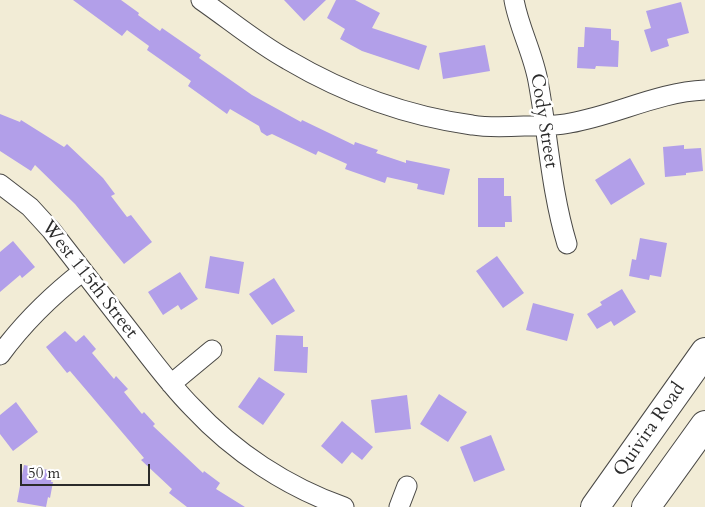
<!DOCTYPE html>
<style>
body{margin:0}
#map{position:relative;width:705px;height:507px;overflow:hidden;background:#f2ecd6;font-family:Cardo,serif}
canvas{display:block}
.scale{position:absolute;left:20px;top:464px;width:130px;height:22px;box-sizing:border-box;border:2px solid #2b2b2b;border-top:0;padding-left:6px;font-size:15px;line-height:18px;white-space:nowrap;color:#2b2b2b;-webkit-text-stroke:4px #fff;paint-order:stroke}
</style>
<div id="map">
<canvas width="705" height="507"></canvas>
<div class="scale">50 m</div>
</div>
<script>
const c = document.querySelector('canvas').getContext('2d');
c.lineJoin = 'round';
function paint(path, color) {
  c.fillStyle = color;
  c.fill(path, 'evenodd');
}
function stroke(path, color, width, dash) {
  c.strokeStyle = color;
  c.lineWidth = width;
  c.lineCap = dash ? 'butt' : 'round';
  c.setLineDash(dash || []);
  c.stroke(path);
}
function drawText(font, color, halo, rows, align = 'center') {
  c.font = font + ' Cardo,serif';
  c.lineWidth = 5;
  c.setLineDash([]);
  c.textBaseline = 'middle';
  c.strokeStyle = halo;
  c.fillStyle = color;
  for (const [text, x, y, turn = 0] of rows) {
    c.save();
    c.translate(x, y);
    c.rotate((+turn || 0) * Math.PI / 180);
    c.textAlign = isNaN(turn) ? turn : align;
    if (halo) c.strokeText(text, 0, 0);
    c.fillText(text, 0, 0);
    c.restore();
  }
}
const building = new Path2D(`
 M73,0h48l18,13 -1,2 22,16 2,-3 39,27 -2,3 53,37 49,27 1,-2 52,25 1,-3 23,8 -2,3 30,10v-3l44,9 -6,26 -27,-6 1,-5 -31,-7 -2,6 -40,-14 2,-5 -29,-13 -2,4 -44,-21 -5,2 -6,-4 -2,-6 -29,-17 -3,5 -39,-28 3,-5 -44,-31 2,-4 -22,-16 -5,6z
 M284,0h42l-22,21z
 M336,0h19l25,13 -8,15 55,18 -8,24 -57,-19 -22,-12 5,-10 -18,-11z
 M681,2l8,31 -22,6 2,7 -18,6 -7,-22 7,-2 -5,-17z
 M585,27l26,2v11l8,1 -1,26 -22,-1 -1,3 -18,-1 1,-21h6z
 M485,45l5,26 -47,8 -4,-26z
 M0,114l20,8 1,-2 43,27 3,-3 36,34 12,16 -4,2 16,21 4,-2 21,27 -28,22 -49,-60 -40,-39 -4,6 -31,-20z
 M684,145v4l17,-1 2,23 -17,2v2l-21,2 -2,-30z
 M630,158l15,26 -34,21 -16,-25z
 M478,178h26v18h7l1,26h-7v5h-27z
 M640,238l27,5 -6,34 -11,-2 -1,5 -20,-4 3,-17 4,1z
 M13,241l22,26 -13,11 -2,-3 -20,17v-40z
 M210,256l34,6 -5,32 -34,-6z
 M497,256l27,37 -21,15 -27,-37z
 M180,272l18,27 -17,11 -3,-5 -15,10 -15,-23z
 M274,278l21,33 -23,14 -23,-31z
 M622,289l14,23 -22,14 -3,-5 -14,8 -10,-15 15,-9 -2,-3z
 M533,303l41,11 -7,27 -41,-11z
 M65,331l11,11 8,-7 12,14 -4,4 22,26 2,-3 12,13 -4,3 18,22 2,-2 11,12 -2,2 50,47 1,-2 16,12 -4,6 29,18h-58l-18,-14 3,-4 -31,-29 3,-2 -74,-87 -3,2 -21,-26z
 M276,335l27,1v11h5l-1,26 -33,-2z
 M259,377l26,17 -22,31 -25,-18z
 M439,394l28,18 -19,30 -28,-18z
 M407,395l4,34 -36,4 -4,-33z
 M16,402l22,30 -25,19 -13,-17v-19z
 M342,421l31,26 -11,13 -10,-8 -10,12 -21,-18z
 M491,435l14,35 -31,12 -14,-35z
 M24,465l29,6 -2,11h2l-3,16 -2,-1 -2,10 -29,-5z`);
const street = new Path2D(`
 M201,0c29,20 56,43 87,60 56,33 119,56 184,65 17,3 35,2 52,1 15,0 31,0 46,-3 46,-8 88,-31 135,-33
 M514,0c5,28 19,53 24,81 10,54 13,110 29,163
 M0,184l30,23 21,23c26,33 51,66 77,99 21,27 41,55 65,79 41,44 94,79 151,99
 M0,355c24,-33 51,-59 83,-84
 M171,384l41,-34
 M399,507l8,-21`);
const primary = new Path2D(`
 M595,507l110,-155
 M646,507l59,-82`);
const streetNames = [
 ["Cody Street",543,121,81],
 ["West 115th Street",89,280,52],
 ["Quivira Road",650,430,-55]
];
paint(building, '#b29fe9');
stroke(street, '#494845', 21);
stroke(primary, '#494845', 30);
stroke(street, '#fff', 19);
stroke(primary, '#fff', 28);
drawText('19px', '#2b2b2b', '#fff', streetNames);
</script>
